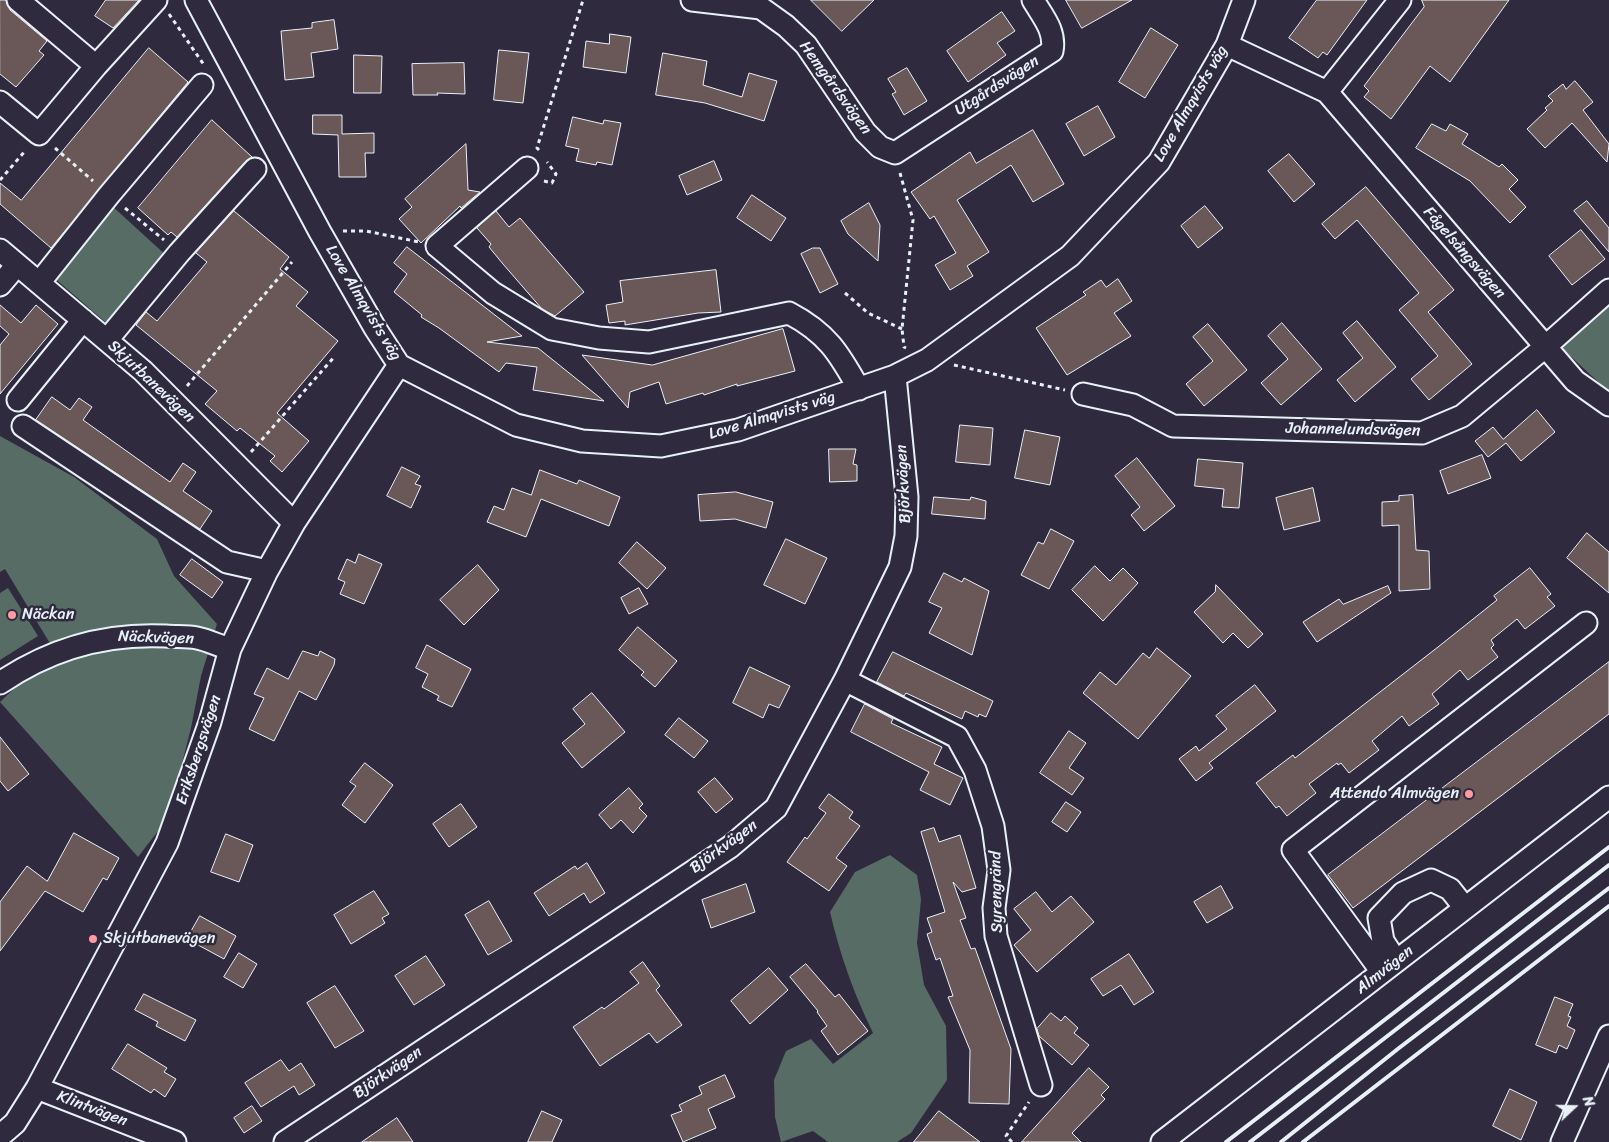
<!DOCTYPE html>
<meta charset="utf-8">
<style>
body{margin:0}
#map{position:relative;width:1609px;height:1142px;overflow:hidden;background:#2f2a3d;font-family:Sriracha,sans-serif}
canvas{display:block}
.north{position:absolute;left:1549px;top:1082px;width:50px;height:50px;-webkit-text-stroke:4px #2f2a3d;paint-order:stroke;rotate:69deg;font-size:14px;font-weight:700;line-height:20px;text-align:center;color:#e8f1f8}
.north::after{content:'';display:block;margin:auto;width:18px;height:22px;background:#e8f1f8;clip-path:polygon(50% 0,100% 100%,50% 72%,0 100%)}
</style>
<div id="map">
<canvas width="1609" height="1142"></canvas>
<div class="north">N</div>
</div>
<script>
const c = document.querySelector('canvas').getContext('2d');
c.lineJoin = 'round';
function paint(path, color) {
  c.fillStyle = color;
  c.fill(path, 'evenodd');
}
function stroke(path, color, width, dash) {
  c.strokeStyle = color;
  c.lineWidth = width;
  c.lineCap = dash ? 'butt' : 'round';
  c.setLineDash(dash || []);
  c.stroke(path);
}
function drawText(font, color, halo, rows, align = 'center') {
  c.font = font + ' Sriracha,sans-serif';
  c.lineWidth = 5;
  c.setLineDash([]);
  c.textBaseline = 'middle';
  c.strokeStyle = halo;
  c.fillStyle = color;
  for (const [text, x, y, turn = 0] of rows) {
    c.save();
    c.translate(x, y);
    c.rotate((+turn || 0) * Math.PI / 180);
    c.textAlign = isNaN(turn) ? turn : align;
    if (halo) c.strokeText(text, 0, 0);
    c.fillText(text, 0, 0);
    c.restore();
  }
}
const green = new Path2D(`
 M111,205l58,53 -58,69 -60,-52z
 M1609,300v92l-44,-41 -3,-6z
 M0,436l74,41 83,62 17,37 43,48 -16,52 -10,52 -23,90 -30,39 -138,-155 54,-52 -49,-81 -5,3z
 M8,588l30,48 -38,24v-67z
 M890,855l27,20 4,24 -4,44 7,42 22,41 1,54 -36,53 -14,9h-69l-15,-11 -32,11 -6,-25 -1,-37 12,-29 25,-12 22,25 40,-31c-19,-39 -33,-78 -43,-121l25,-40z`);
const building = new Path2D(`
 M0,0h6l4,10 37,31 -8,10 5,4 -28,32 -16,-13z
 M106,0h33l-26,28 -18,-12z
 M811,0h63l-32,31z
 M1066,0h66l-50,28z
 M1317,0h50l-40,55 -4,-3 -5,6 -29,-20z
 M1422,0h87l-59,82 -20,-16 -39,53 -27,-22 5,-6 -5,-5 60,-79z
 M1002,12l13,19 -18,12 9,12 -38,27 -21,-31z
 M334,20l4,29 -27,4 3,24 -29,3 -4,-49 31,-3v-5z
 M1151,28l27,17 -33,53 -26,-16z
 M610,34l21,3 -5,36 -43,-6 3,-26 23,3z
 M149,48l39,34 -137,166 -51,-44v-21l21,17z
 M499,50l30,3 -6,50 -29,-3z
 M663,53l44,8 -4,24 39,12 7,-24 28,8 -13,40 -59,-18 -49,-8z
 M354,55l28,1 -1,37h-27z
 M464,63l1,31 -28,-1 1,2h-25l-1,-31z
 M907,68l20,33 -23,14 -12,-21 4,-2 -8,-13z
 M1575,81l18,21 -10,8 26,34 -2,18 -35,-39 -27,25 -18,-19 20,-19 -2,-2 8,-7 -5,-5 15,-12 3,5z
 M1098,106l17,31 -31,19 -18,-32z
 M313,115h29v19l32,-1v20h-9l1,24h-27l-1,-42 -25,-1z
 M573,117l30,7 1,-4 17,3 -9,42 -15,-3 -1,3 -20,-4 3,-12 -13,-3z
 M212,120l40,37 -6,4 -69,76 -6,-5 -3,3 -30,-27z
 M1432,124l14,7 4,-7 18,10 -6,10 37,23 3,-3 16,16 -9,9 17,18 -16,16 -40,-42 -54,-33z
 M1033,130l31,54 -31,18 -22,-37 -54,35 32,52 -22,14 6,10 -23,14 -15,-25 21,-12 -22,-37 -4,3 -19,-27 59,-40 6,11z
 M466,144l2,46 12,2 -19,16 -1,-2 -39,37 -22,-24 13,-12 -7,-8z
 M1289,154l26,30 -21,18 -26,-31z
 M714,161l8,19 -35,15 -8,-19z
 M1366,187l88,103 -26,22 44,52 -43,36 -18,-21 27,-23 -39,-46 20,-17 -62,-73 -22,19 -13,-15z
 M752,195l34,23 -15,23 -34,-23z
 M1587,201l22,27v24l-35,-41z
 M869,203l11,22 -2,36 -30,-27 -7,-13z
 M1205,206l18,22 -25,20 -17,-22z
 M234,211l55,46 -9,12 28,23 -12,14 42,35 -61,72 32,28 -27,31 -12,-11 5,-5 -35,-28 -3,3 -32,-27 12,-13 -81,-66 10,-13 11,9 50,-59 -11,-9z
 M496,211l13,16 11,-9 64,74 -29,24 -13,-7 -39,-45 -14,-17 2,-3 -14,-16z
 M1581,230l24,29 -33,26 -23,-29z
 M407,247l115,89 -35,6 51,6 66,53 -71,-11 4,-23 -31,-4 -7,9 -60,-44 -18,-11 1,-2 -28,-23 13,-18 -13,-11z
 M813,248h7l18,36 -18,9 -19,-39z
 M716,270l5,42 -23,1 -73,12v-4l-16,2 -3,-18 17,-3 -3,-21z
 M1118,279l14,22 -18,12 17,23 -64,39 -31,-47 50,-33 -3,-3 18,-12 5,7z
 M0,305l21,18 15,-18 22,19 -58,70v-49l9,-11 -9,-8z
 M1357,321l39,46 -41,35 -18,-22 26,-22 -20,-25z
 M1282,323l40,46 -41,36 -20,-22 27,-24 -20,-23z
 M1208,324l39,46 -43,36 -18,-22 27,-23 -20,-24z
 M783,329l12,42 -58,15v-2l-33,11 -1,-2 -37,11 -7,-22 -29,10 -2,16 -46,-53 70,10z
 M52,397l18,13 9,-12 13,9 -9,13 87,62 13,-19 13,9 -13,19 29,20 -12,18 -164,-109z
 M1537,410l18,22 -34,29 -15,-18 -18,14 -13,-16 18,-14 10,12z
 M960,425l33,3 -3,37 -34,-3z
 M1025,430l35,7 -10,48 -35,-7z
 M829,449h27l-3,15 4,1v16l-27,1z
 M1482,455l9,23 -43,16 -8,-23z
 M1137,458l38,48 -31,25 -13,-16 9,-8 -25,-31z
 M1198,459l45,4 -4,45 -17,-1 2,-18 -29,-3z
 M402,467l18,9 -5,8 6,2 -10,22 -24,-12z
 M540,470l37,14 2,-4 41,17 -11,29 -68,-27 -15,38 -39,-15 7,-16 10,4 8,-22 19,7z
 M1313,488l7,33 -36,9 -8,-32z
 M736,492l37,10 -7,26 -31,-9 -35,2 -2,-26z
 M1413,495l3,55 13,1 1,38 -31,2v-66l-17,1v-24l17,-1v-5z
 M934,497l36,3 1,-3 15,4 -1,18 -53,-5z
 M1051,529l23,12 -25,48 -28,-14 17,-33 5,2z
 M1587,533l22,19v41l-42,-35z
 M786,539l41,19 -22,46 -41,-19z
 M637,542l29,26 -19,21 -28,-26z
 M359,554l23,10 -18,40 -24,-10 5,-12 -7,-3 9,-20 8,4z
 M192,559l31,23 -11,16 -32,-23z
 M478,565l21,25 -35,35 -24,-25z
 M1095,566l15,15 13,-13 15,15 -35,38 -31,-31z
 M1530,568l21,26 -4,3 8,9 -30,23 -8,-10 -26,21 3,5 -3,3 7,9 -30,23 -8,-10 -28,24 7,10 -30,22 -7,-10 -30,25 7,9 -30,23 -8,-10 -3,2 -1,-2 -28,21 7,9 -29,23 -8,-10 -3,2 -20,-25 37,-28 2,3 143,-111 59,-47 -3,-4z
 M944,573l18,9 2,-4 25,13 -17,64 -43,-22 13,-25 -13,-6z
 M1216,585l47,49 -15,14 -15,-15 -10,10 -29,-31 21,-20z
 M1388,586l3,7 -74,49 -14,-20 36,-23 4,5z
 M639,588l9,16 -19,10 -8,-16z
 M638,627l39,34 -22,26 -14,-12 3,-3 -25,-22z
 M427,645l44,24 -19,38 -15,-7 2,-4 -17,-9 6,-13 -12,-6z
 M1157,648l34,28 -53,63 -55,-46 17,-21 16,13 27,-32 6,5z
 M303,651l15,5 2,-5 15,8 -1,6 -18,35 -17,-9 -25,50 -25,-12 15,-31 -10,-4 13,-26 21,11z
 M893,652l100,49 -7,16 -7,-3 -1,3 -13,-6 -3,8 -56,-26 -2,3 -27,-14z
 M1609,662v52l-256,194 -25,-33z
 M750,667l40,19 -11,22 -10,-4 -6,14 -30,-15z
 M1255,685l21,26 -67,52 4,5 -17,13 -17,-22 17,-13 3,5 28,-22 -11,-13z
 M592,693l33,39 -43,36 -20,-25 23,-19 -12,-15z
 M865,704l28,15 -2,4 51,24 -8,17 29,14 -13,27 -30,-15 9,-18 -78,-40z
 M679,718l29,23 -14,17 -29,-23z
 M1069,731l17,12 -17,25 15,10 -12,17 -32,-22z
 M0,737l29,37 -21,17 -8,-10z
 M365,763l28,22 -28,38 -23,-18 14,-19 -6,-4z
 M715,778l18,21 -17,14 -18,-21z
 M629,788l14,16 -4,4 8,8 -14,17 -12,-13 -10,9 -12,-14z
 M829,794l24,18 -4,6 11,8 -24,32 11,8 -18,25 -42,-29 18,-25 2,2 19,-26 -7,-5z
 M1066,802l15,10 -14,20 -15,-10z
 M461,804l16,23 -28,20 -16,-23z
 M934,828l5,14 21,-7 16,53 -14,4 -9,-10 13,36 -6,2 11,29 4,-1 36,101 -2,55 -40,-1 1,-53 -22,-53 5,-1 -13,-38 -4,2 -9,-26 5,-2 -5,-14 18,-6 -24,-80z
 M74,833l45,25 -12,22 -4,-2 -20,34 -38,-21 -45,60v-49l27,-36 20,15z
 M226,834l27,11 -14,37 -28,-10z
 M587,863l18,30 -15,10 -6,-10 -35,23 -15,-23 41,-27 2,3z
 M746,884l9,28 -44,16 -9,-28z
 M1221,886l12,22 -26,15 -13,-21z
 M374,891l15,23 -7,4 3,5 -34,21 -17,-29z
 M1036,892l16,20 19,-16 23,26 -57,50 -23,-27 17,-15 -17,-21z
 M489,901l23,40 -24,14 -23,-40z
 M200,916l36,20 -12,23 -37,-20z
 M239,953l18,11 -14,24 -19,-11z
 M1129,954l25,38 -20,13 -13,-20 -18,11 -12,-17z
 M426,956l19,29 -31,20 -19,-29z
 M643,962l17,24 -4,4 26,35 -25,18 -8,-10 -49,33 -27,-39 29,-20 2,2 35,-26 -9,-11z
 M806,964l29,33 4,-3 29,37 -30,24 -17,-24 6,-5 -10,-14 1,-1 -28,-34z
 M769,968l19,22 -38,34 -19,-23z
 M335,986l29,45 -29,17 -28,-45z
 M144,994l52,26 -11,21 -29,-15 2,-4 -23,-12z
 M1555,997l18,7 -5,12 3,1 -4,9 8,4 -8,19 -8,-4 -3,8 -20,-8z
 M1051,1013l10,8 4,-5 13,12 -4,5 15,12 -17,20 -33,-29 -2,-7z
 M128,1044l39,24 -3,4 12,7 -11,18 -11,-8 -3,4 -39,-24z
 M281,1060l8,11 12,-8 14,22 -16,10 -5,-9 -33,21 -16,-24z
 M1089,1068l20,19 -8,8 4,4 -33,34 9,9h-59z
 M725,1075l10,22 -27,12 8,19 -33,14 -12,-27 11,-4 -3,-6 23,-11 -3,-7z
 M1510,1089l27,13 -16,38 -28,-14z
 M252,1106l10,15 -18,12 -10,-15z
 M542,1111l20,9 -10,22h-24z
 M939,1111l41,31h-66z
 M397,1118l16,24h-51z`);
const path = new Path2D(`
 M169,14l35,51
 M55,148l38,33
 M539,150l-2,-2 46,-148
 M900,173l13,47 -11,109 2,18 2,1
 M0,180l26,-30
 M544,181l8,2 4,-9 -9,-12
 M125,208l39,32
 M343,231h23l53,11
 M845,293l23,20 34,16
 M954,365l111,25
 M187,386l105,-124
 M251,452l84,-96
 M1012,1142l-6,-6 23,-34`);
const minor = new Path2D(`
 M196,0l124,232 55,96 24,37 117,60 66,16 79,5 77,-16 157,-54 32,-16 143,-104 89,-94 68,-117 17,-45
 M692,0l69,8 25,18 20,19 59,87 15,15 15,6 157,-102c4,-20 -9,-34 -19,-51
 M1227,45l100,47 248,289 34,24
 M96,66l60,-66
 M1327,92l73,-92
 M0,102l39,32 57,-68 -78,-66
 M527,168l-90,78 56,47 59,36 47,9 50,4 140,-29c38,20 50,40 70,76
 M0,250l143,121 151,152
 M39,283l70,-88 93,-110
 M0,285l17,-20
 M107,340l72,-87 76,-84
 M1083,394l50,11 40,21 249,7 40,-17 83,-69 64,-57
 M18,400l65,-80
 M23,426l204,136 40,9
 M845,680l112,57 18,33 18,56 6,44 -5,38 2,28 45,149
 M0,683c51,-35 105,-50 166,-47 10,1 21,0 31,2 11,2 22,8 33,11
 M1396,961l-13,-20 -4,-23 24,-25 28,-13 19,9 15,19
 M1382,972l-89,-122 293,-227
 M37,1088l138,54
 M0,1136l15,-13 22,-35 130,-245 43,-121 20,-73 37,-78 27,-48 105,-158
 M285,1142l445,-295 46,-39 69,-128 55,-113 6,-31 1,-39 -12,-121
 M1162,1142l447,-345
 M1562,1142l47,-106`);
const rail = new Path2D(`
 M1226,1142l383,-295
 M1250,1142l359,-277
 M1281,1142l118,-94 210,-160
 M1303,1142l306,-236`);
const markers = [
 [12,615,5,"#ff9aa2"],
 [1469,794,5,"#ff9aa2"],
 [93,939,5,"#ff9aa2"]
];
const streetNames = [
 ["Utgårdsvägen",997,86,-33],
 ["Hemgårdsvägen",835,88,54],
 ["Love Almqvists väg",1191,104,-60],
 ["Fågelsångsvägen",1464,253,49],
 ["Love Almqvists väg",363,303,59],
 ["Skjutbanevägen",151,382,43],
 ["Love Almqvists väg",772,416,-17],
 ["Johannelundsvägen",1353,430,1],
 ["Björkvägen",904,484,-93],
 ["Näckvägen",156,638,2],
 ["Eriksbergsvägen",199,750,-72],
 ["Björkvägen",724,847,-36],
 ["Syrengränd",997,892,-91],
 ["Almvägen",1385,970,-38],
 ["Björkvägen",388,1073,-34],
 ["Klintvägen",92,1109,21]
];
const poiNames = [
 ["Näckan",22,615],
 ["Attendo Almvägen",1459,794,"right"],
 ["Skjutbanevägen",103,939]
];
paint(green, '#586c66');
paint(building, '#6a5858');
stroke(building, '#e8f1f8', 1);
stroke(minor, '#e8f1f8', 25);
stroke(path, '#e8f1f8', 3, [4, 4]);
stroke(minor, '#2f2a3d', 21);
stroke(rail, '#e8f1f8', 4);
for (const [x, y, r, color] of markers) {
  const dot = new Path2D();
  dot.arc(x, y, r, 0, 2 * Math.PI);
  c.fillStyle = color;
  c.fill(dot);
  stroke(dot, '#2f2a3d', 2);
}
drawText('16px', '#e8f1f8', '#2f2a3d', streetNames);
drawText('16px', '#e8f1f8', '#2f2a3d', poiNames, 'left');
</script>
